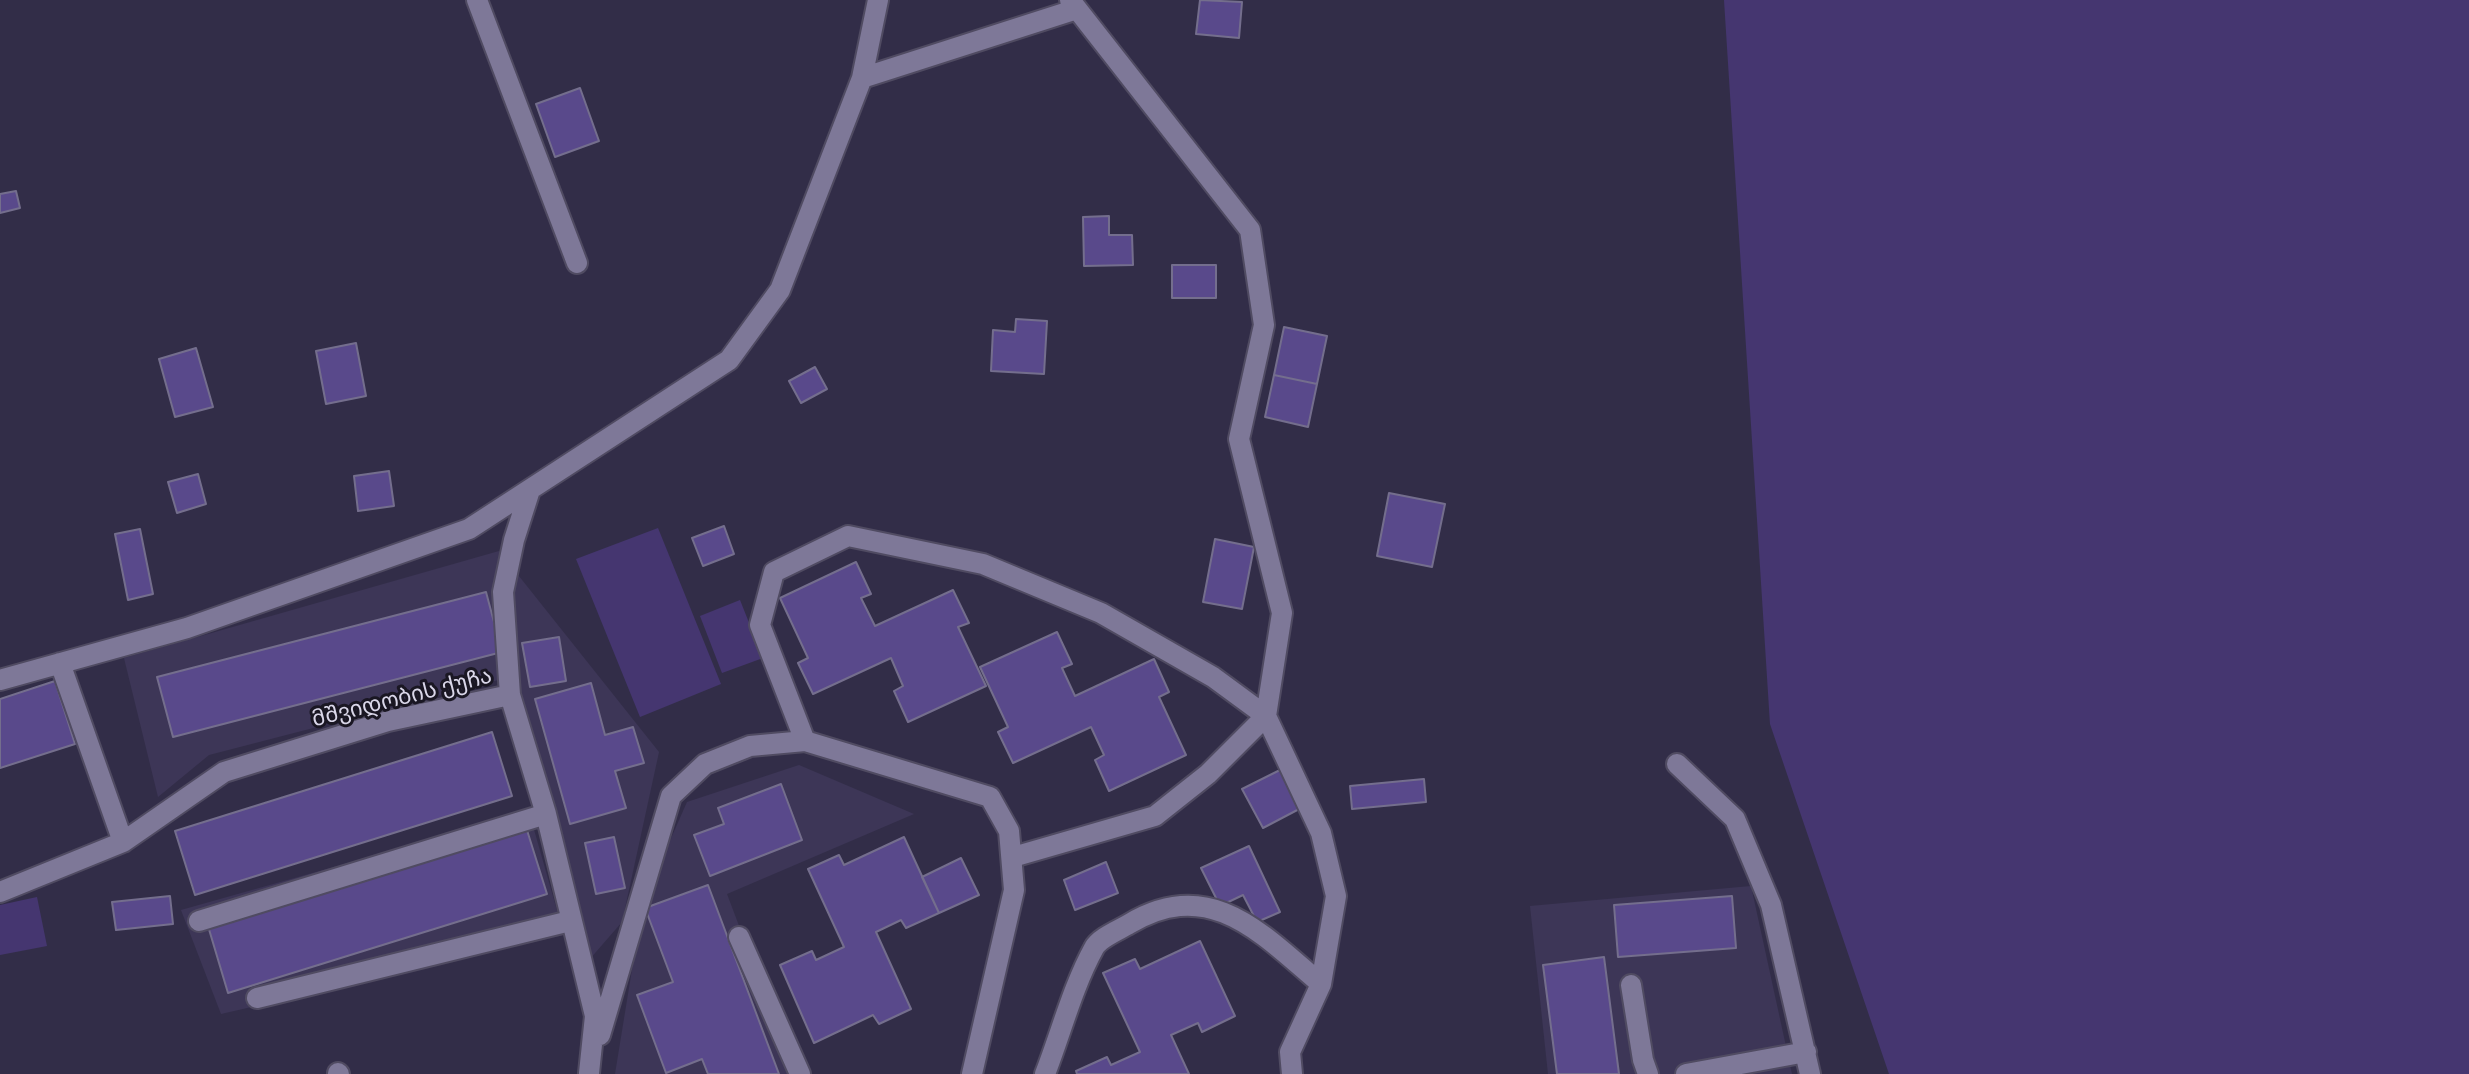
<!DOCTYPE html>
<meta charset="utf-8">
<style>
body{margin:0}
canvas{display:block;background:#322d48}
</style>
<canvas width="2469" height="1074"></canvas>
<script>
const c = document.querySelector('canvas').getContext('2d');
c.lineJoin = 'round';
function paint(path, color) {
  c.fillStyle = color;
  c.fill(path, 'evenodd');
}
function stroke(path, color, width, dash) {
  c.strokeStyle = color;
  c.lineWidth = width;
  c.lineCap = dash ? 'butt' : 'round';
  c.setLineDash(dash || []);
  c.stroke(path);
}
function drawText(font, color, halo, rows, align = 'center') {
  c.font = font + ' Figtree,"Noto Sans Georgian",sans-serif';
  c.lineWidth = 6;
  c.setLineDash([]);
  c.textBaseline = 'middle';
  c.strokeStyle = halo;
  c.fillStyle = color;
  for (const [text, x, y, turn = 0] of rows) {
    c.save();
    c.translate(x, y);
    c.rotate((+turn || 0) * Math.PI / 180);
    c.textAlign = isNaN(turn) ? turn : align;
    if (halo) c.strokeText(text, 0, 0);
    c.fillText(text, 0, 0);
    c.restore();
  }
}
const built = new Path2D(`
 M499,551l160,201 -37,170 -33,38 -79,-283 -301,78 -51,42 -34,-139z
 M799,765l115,49 -187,80 68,180h-180l28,-172 44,-100z
 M529,812l35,123 -343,79 -40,-104z
 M1751,886l41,188h-244l-18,-168z`);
const green = new Path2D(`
 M1724,0h745v1074h-580l-119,-350z
 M658,528l63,156 -81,33 -64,-158z
 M740,600l23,58 -41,15 -22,-57z
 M37,897l10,49 -47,9v-50z`);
const building = new Path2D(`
 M1200,0l42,2 -3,36 -43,-4z
 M580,88l19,53 -44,16 -19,-53z
 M16,191l4,17 -20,5v-19z
 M1109,216v19h23l1,30 -49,1 -1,-49z
 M1172,265h44v33h-44z
 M1016,319l31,2 -3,53 -53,-3 2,-41 22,2z
 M1284,327l43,9 -10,48 -43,-9z
 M356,343l10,53 -40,8 -10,-53z
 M196,348l17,59 -38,10 -16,-58z
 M815,367l12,22 -26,14 -12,-22z
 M1274,375l43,9 -9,43 -43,-10z
 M389,471l5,35 -36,5 -4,-35z
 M198,474l8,30 -29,9 -9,-31z
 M1389,493l56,11 -13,63 -55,-11z
 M724,526l10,28 -31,12 -11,-28z
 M140,529l13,65 -25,6 -13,-66z
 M1215,539l39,8 -12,62 -39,-7z
 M856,562l15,32 -10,4 14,28 78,-36 16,33 -11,4 28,59 -78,36 -14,-31 9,-5 -12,-28 -78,36 -15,-31 10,-5 -28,-60z
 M486,592l16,60 -329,85 -16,-60z
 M1057,632l15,32 -10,4 13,28 79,-37 15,33 -10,5 27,58 -77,36 -14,-31 9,-5 -13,-28 -78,36 -15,-31 10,-5 -28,-60z
 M559,637l7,44 -36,6 -8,-44z
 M55,681l20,63 -75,24v-69z
 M591,683l14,52 28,-8 11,36 -29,8 11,37 -56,16 -35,-125z
 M492,732l20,64 -317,99 -20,-64z
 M1282,769l21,38 -40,21 -21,-39z
 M1424,779l2,23 -74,7 -2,-23z
 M781,784l21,56 -92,36 -16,-41 30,-11 -6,-16z
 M526,827l21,67 -319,99 -20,-67z
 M614,837l11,51 -29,6 -11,-51z
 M904,837l35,76 -33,15 -5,-8 -25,12 35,77 -32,15 -6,-9 -59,28 -34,-78 32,-14 4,9 28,-13 -36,-78 31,-14 5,10z
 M1249,846l31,66 -23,10 -14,-27 -23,11 -19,-38z
 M961,858l18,37 -40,18 -17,-36z
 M1106,862l12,31 -43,17 -11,-30z
 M708,885l71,189h-71l-6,-15 -36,14 -29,-78 36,-13 -28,-74z
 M170,896l3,28 -57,6 -4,-28z
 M1732,896l4,52 -118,9 -4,-52z
 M1200,941l35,75 -33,16 -4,-9 -27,12 18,39h-112l-1,-3 31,-14 4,8 29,-13 -37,-79 32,-14 5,10z
 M1604,957l15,117h-62l-14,-109z`);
const minor = new Path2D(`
 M477,0l100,263
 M862,78l215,-69
 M60,663l63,179
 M0,680l187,-52 282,-99 260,-169 51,-70 82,-212 16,-78
 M510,695l-7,-103 11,-52 16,-50
 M805,741l-45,-116 14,-53 74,-36 135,28 118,49 112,64 53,39 55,117 15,63 -15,88 -31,68 2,22
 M1677,764l58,55 36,86 39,169
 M1013,857l142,-41 53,-42 58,-58 16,-103 -43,-174 25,-114 -14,-95 -180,-230
 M0,892l123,-50 101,-70 164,-51 122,-26 36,119 49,202 -6,57
 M199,921l347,-107
 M739,937l61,137
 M1631,985l12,75 5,14
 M257,998l313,-77
 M600,1035l71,-239 34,-32 45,-18 55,-5 185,56 19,34 5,59 -42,184
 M338,1073l1,1
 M1045,1074c16,-41 28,-88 49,-126 5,-10 25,-18 35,-24 81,-49 133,10 192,60
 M1686,1074l120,-22`);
const streetNames = [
 ["მშვიდობის ქუჩა",402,698,-14]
];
paint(built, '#3d3657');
paint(green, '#453670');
paint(building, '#59498b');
stroke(building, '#746e8d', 2);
stroke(minor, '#504b62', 24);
stroke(minor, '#7e7898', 20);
drawText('22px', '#dad7e9', '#1a1723', streetNames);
</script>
